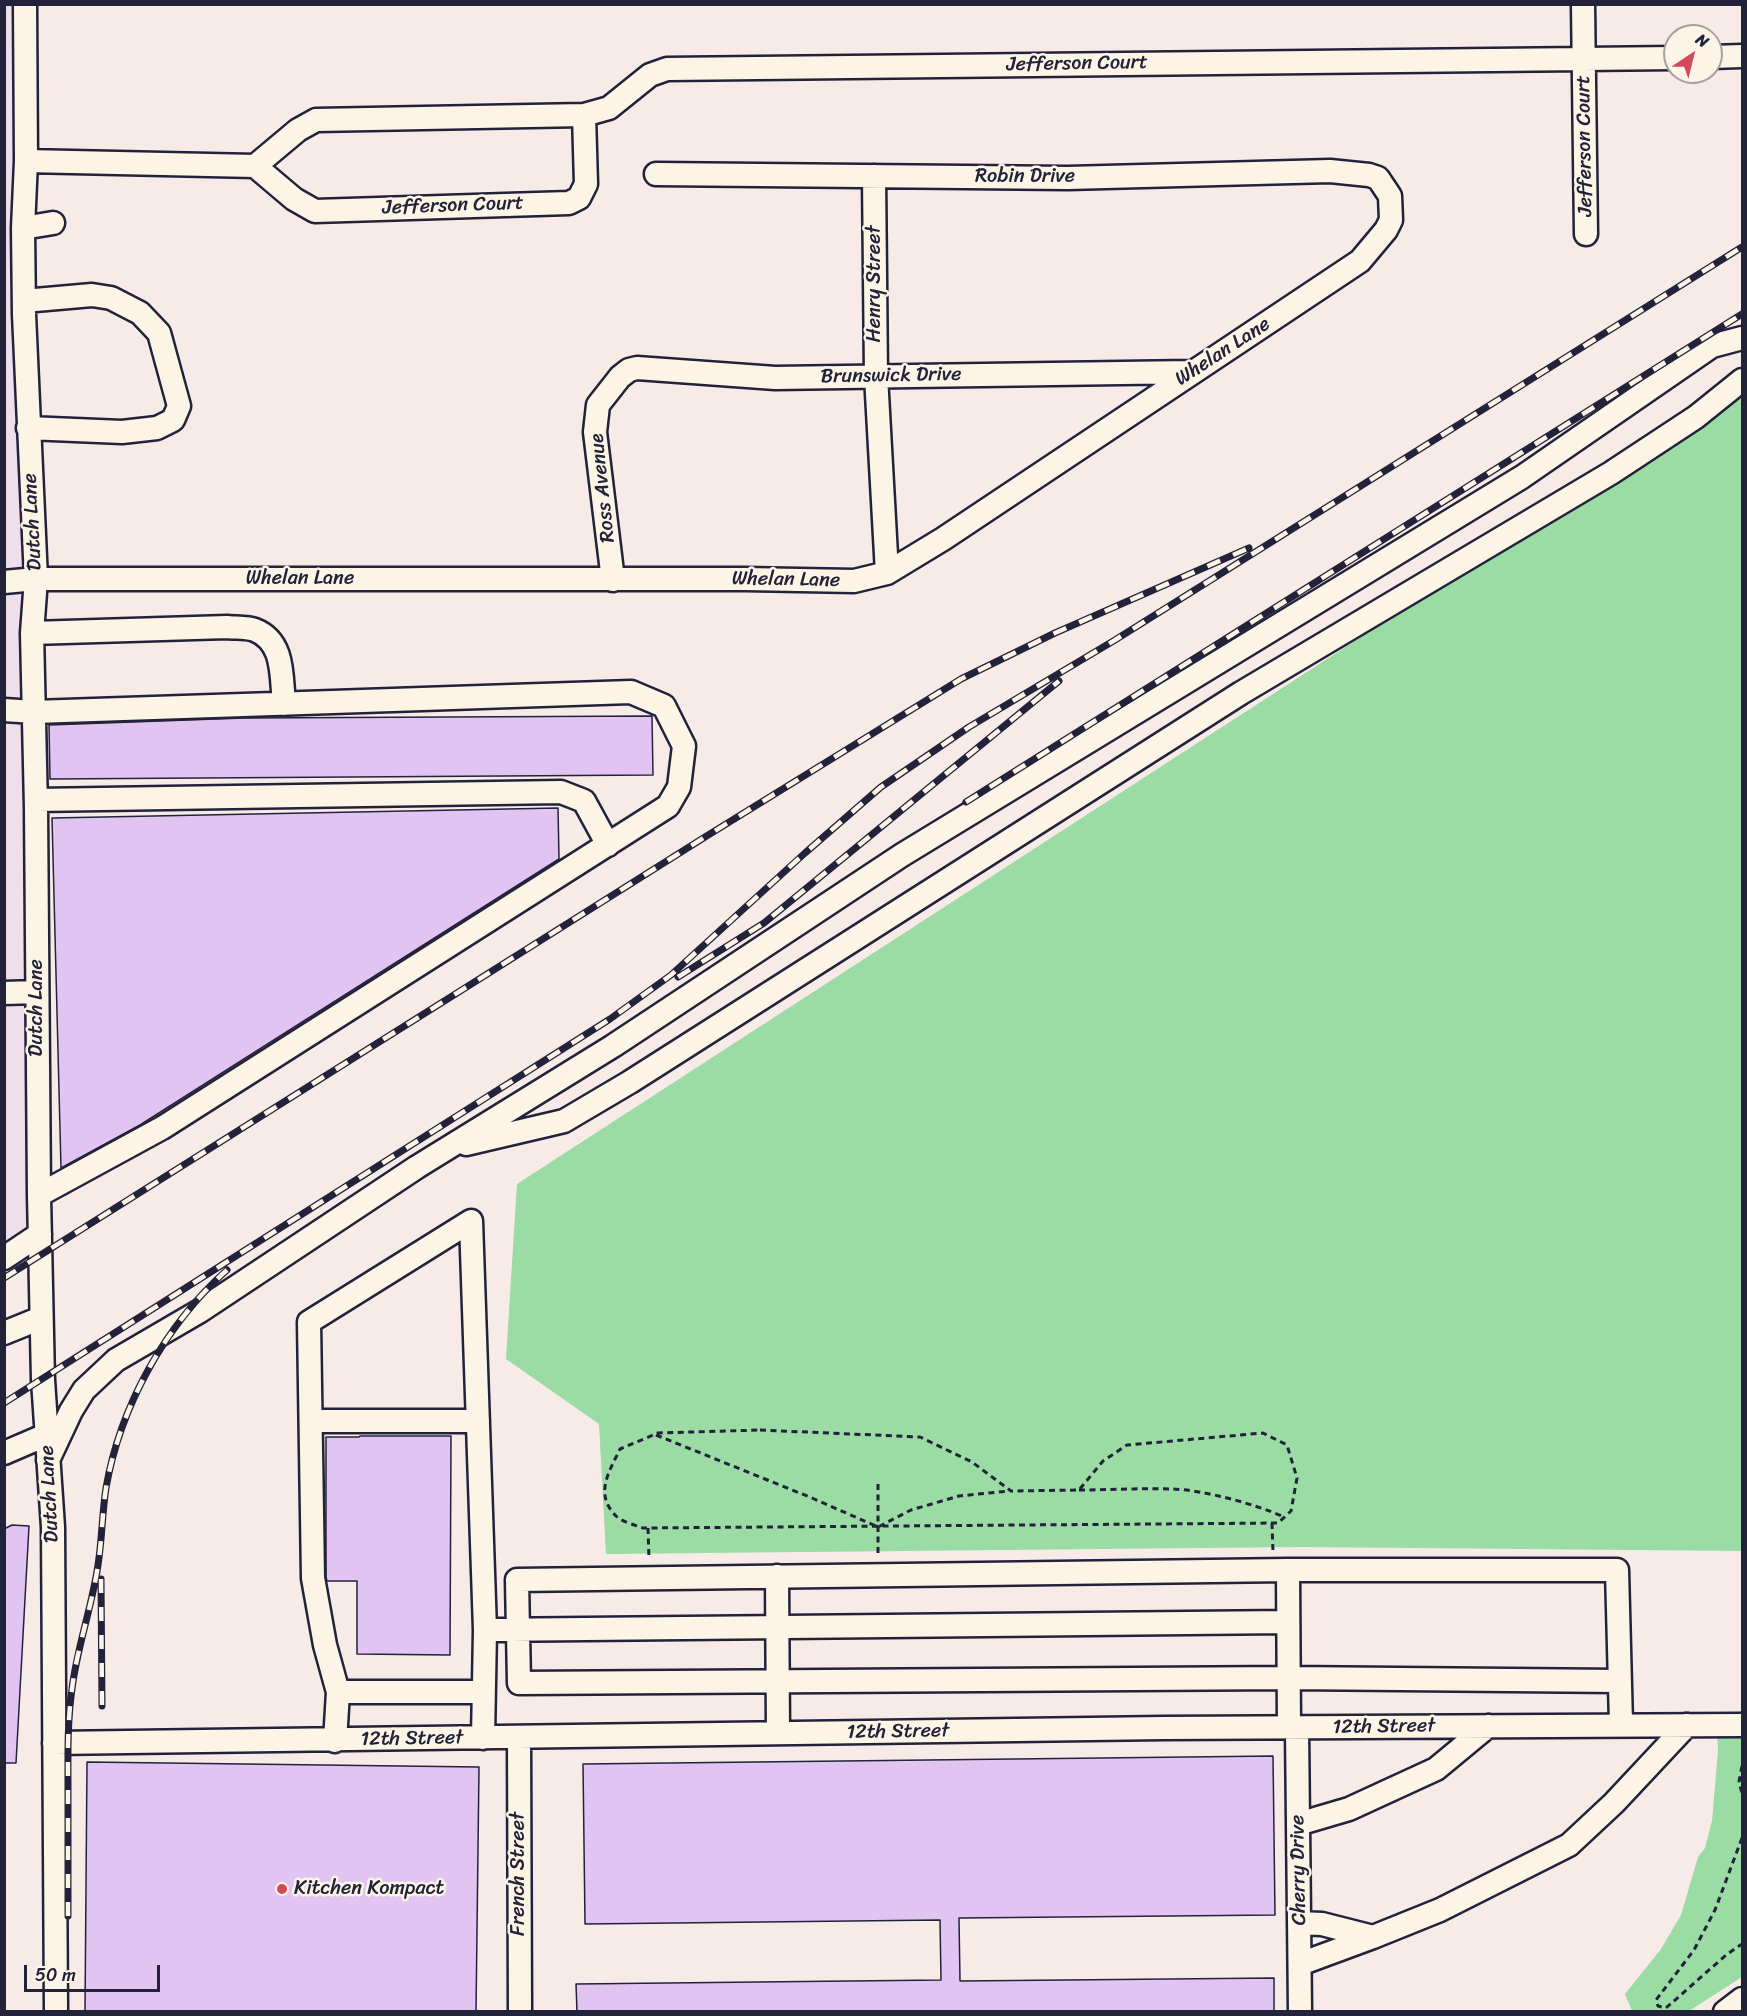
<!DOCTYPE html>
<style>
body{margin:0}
#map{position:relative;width:1747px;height:2016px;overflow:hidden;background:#f7ebe8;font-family:Sriracha,sans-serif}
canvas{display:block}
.frame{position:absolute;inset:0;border:6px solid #22223b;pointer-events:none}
.north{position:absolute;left:1663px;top:24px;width:60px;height:60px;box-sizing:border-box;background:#fcf5e5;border:2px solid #a5a1a1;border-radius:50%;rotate:35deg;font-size:16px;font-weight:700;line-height:24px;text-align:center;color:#22223b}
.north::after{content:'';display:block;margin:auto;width:21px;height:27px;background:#d1495b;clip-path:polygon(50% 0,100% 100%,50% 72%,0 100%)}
.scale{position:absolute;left:24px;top:1965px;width:136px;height:27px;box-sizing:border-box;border:3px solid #22223b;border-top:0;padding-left:8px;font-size:18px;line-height:21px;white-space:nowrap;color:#22223b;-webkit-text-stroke:4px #fcf5e5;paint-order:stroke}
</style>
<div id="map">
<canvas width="1747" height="2016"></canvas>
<div class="frame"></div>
<div class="north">N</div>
<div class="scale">50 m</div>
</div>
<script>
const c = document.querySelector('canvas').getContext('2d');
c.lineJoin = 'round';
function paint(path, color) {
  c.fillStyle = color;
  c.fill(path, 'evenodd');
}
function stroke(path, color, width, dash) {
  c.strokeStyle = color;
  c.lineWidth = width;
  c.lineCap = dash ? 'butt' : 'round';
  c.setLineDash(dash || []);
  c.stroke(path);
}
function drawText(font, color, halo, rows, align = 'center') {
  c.font = font + ' Sriracha,sans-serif';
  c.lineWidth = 5;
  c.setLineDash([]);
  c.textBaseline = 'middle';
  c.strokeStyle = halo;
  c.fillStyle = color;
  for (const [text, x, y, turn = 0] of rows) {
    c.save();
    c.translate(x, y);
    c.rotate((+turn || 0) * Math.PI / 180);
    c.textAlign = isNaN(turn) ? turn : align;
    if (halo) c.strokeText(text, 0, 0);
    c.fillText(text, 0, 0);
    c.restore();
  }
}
const built = new Path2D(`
 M25,4l15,1230 -35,21 -1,-1250z`);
const green = new Path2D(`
 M1742,390v1161l-440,-4 -696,7 -7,-130 -93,-65 11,-175z
 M1717,1734h25v243l-53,34h-57l-7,-17 36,-45 20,-34 17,-58 7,-9 7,-27 6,-70z`);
const building = new Path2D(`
 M652,716l1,59 -603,4 -1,-54 195,-7z
 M558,808l1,51 -419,266 -79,43 -9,-350z
 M360,1436h91l-1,219 -93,-1v-73h-30l-1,-4v-140h33z
 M12,1525l17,1 -13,237h-12v-234z
 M1273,1756l2,159 -316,3 1,63 314,-3v34h-697l-1,-28 365,-4 -1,-60 -355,4 -2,-160z
 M87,1762l392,5 -3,245h-391z`);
const path = new Path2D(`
 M760,1430l160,7 52,25 39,29 68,-1 24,-29 24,-16 136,-12 24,12 10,33 -6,33 -13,12 -635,5c-8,-3 -21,-6 -27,-12 -22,-22 -7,-44 4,-67l38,-16z
 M656,1435l156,63 66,29 33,-17 48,-14 50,-5
 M878,1484v71
 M1079,1490c31,0 62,-2 93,-1 32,1 83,15 112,28
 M1272,1523l1,29
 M648,1528l1,31
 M1742,1766l-3,16 3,11
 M1742,1838l-27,72 -21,40 -38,50 2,6 8,2 60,-53 16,-11`);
const minor = new Path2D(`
 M25,4l1,157 -3,67 1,86 12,265 -4,54 4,175 3,387 4,185 10,147 3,485
 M1583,4l3,230
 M1711,57l31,-1
 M26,161l229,5 39,33 21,12 254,-8 10,-5 7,-14 -2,-69
 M255,166l43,-36 18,-10 268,-5 25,-7 41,-33 17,-6 1008,-11
 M874,176l2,200 11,197
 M23,228l30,-5
 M24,301l68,-6 19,3 29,15 19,20 20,73 -6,14 -16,8 -35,4 -94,-4
 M613,580l-18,-148 3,-27 22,-28 9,-7 8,-2 138,10 416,-6
 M4,582l32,-3h709l109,2 33,-8 56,-34 417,-278 26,-31 5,-10 -1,-24 -12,-18 -9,-3 -39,-4 -262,7 -412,-4
 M32,633l195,-6c8,1 20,0 28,3 30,12 26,47 29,74
 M4,710l30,2 597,-20 33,14 20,40 -5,41 -11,19 -506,322 -123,67
 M36,800l525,-8 23,9 24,44
 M4,993l33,-1
 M466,1144l98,-23 66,-39 611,-389 370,-220 85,-56 46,-37
 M4,1258l36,-24
 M4,1333l37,-15
 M311,1421h167
 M4,1453l42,-18
 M48,1460l23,-49 13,-21 32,-30 84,-49 217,-144 196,-121 289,-191 620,-378 190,-131 30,-8
 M1288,1570h329l4,154
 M777,1576l1,157
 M338,1692h145
 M1289,1728l-1,-158 -771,10 2,103 770,-5 330,3
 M1297,1729l3,283
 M519,1737l1,275
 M483,1738l2,-108 803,-8
 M335,1741l3,-49 -13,-47 -12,-67 -4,-256 162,-101 14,409
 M54,1743l1110,-15 578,-3
 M1298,1824l51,-15 87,-40 52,-43
 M1299,1923l23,1 51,13 -73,27
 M1373,1937l67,-27 129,-65 45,-42 73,-78
 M1725,2012l17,-13`);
const rail = new Path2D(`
 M966,802l776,-488
 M678,977l86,-54 295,-242
 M4,1278l701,-441 256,-158 94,-46 194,-85
 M4,1403l606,-384 61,-44 134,-122 76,-66 88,-60 146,-87 627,-393
 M101,1579l1,127
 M68,1916c0,-41 0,-82 0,-123 0,-35 -1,-69 4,-104 5,-42 20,-82 26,-124 4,-25 4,-51 8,-77 14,-81 59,-163 121,-218`);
const markers = [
 [282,1889,6,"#d1495b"]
];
const streetNames = [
 ["Jefferson Court",1077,64,-1],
 ["Jefferson Court",1585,146,-91],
 ["Robin Drive",1025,177],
 ["Jefferson Court",453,206,-2],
 ["Henry Street",875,284,-90],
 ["Whelan Lane",1223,352,-33],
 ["Brunswick Drive",891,376,-1],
 ["Ross Avenue",603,488,-96],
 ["Dutch Lane",33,522,-93],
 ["Whelan Lane",300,579],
 ["Whelan Lane",786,580,1],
 ["Dutch Lane",37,1008,-90],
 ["Dutch Lane",50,1494,-93],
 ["12th Street",1384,1727,-1],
 ["12th Street",898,1732,-1],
 ["12th Street",412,1739,-1],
 ["Cherry Drive",1299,1870,-91],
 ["French Street",519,1874,-90]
];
const poiNames = [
 ["Kitchen Kompact",294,1889]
];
paint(built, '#f0dfeb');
paint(green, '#9bdba4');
paint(building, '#e1c4f2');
stroke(building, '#22223b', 1.5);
stroke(minor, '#22223b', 27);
stroke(path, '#22223b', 3, [6, 4.5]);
stroke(minor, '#fcf5e5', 22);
stroke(rail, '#22223b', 7);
stroke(rail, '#fcf5e5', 4.5, [14]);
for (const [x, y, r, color] of markers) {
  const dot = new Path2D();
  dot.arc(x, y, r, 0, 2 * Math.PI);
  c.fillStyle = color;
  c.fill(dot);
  stroke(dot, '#fcf5e5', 2);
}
drawText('20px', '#22223b', '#fcf5e5', streetNames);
drawText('20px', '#22223b', '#fcf5e5', poiNames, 'left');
</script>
